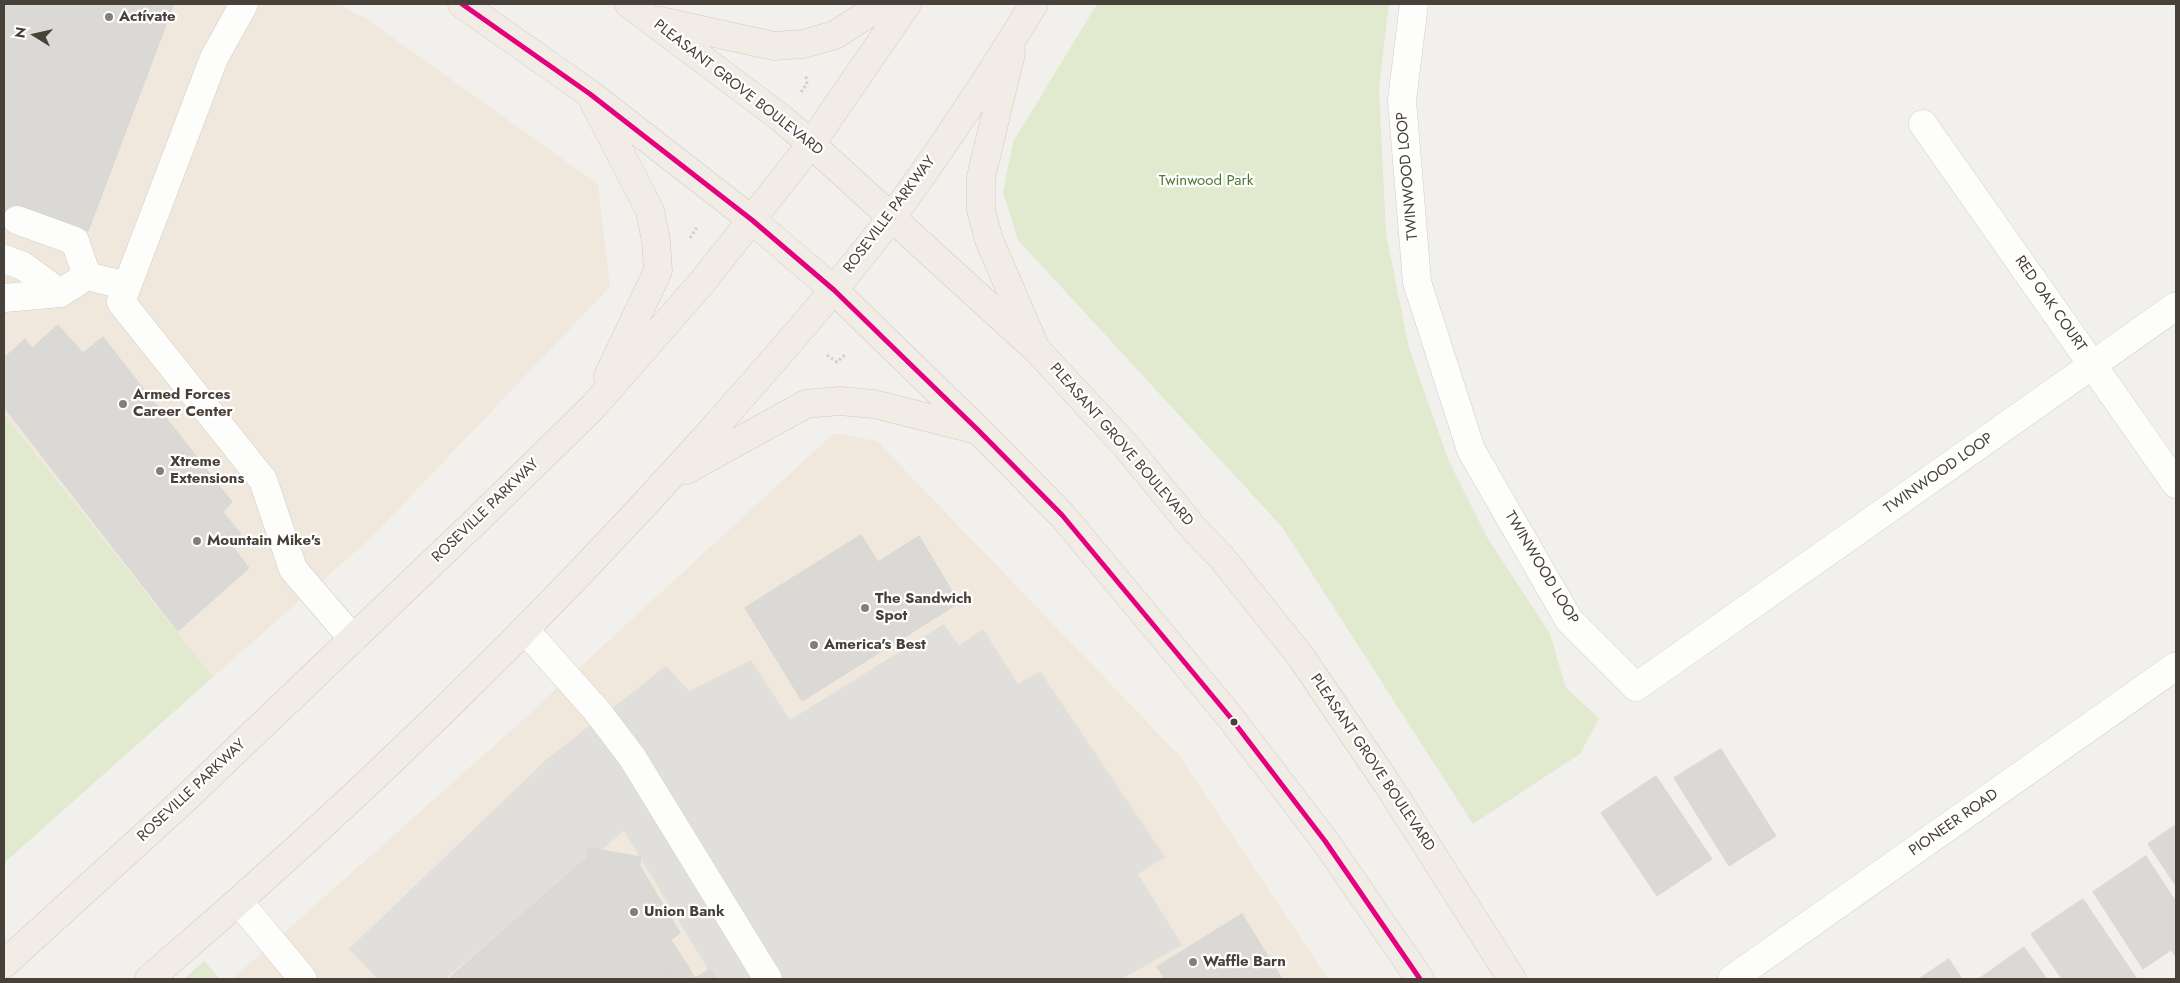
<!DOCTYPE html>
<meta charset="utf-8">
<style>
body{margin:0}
#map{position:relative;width:2180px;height:983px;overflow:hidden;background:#f2f0ec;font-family:Jost,sans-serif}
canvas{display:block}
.frame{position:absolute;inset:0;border:5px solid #484139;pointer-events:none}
.north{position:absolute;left:10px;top:10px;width:50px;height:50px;-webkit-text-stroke:4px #fff;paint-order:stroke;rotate:280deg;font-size:14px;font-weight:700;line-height:20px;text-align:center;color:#484139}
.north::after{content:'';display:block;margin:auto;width:18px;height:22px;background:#484139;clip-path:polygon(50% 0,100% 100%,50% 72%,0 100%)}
</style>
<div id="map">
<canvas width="2180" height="983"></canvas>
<div class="frame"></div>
<div class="north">N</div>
</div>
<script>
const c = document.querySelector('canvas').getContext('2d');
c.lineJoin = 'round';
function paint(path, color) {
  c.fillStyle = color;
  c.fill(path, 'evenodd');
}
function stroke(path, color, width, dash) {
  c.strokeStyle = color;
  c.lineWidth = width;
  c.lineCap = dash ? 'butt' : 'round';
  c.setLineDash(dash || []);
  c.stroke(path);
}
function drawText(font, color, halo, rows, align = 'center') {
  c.font = font + ' Jost,sans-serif';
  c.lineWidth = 4.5;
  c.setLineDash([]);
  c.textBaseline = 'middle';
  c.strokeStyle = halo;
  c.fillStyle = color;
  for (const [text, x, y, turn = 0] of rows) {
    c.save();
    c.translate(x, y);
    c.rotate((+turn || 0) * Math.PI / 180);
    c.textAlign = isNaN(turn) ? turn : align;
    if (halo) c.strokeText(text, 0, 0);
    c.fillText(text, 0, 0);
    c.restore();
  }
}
const commercial = new Path2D(`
 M4,4h334l29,15 231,165 12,103 -239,251 -158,139 -209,-263z
 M834,433l43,8 301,313 150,225h-1096l273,-243z`);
const green = new Path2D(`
 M1097,4h292l-10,83 7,147 23,114 39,111 39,78 63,97 16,54 33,30 -19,36 -107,70 -191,-297 -264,-287 -15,-48 10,-50z
 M4,414l209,263 -209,186z
 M204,961l16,18h-36z`);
const parking = new Path2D(`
 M944,624l15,22 24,-17 35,55 22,-13 125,186 -27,17 44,71 -60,34h-408l-90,-148 -179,148h-67l-29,-30 198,-190 119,-93 23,25 62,-31 39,60z`);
const building = new Path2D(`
 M4,4h170l-86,227 -66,-25 -7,20 -11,-4z
 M58,325l25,28 20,-16 129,165 -9,10 18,22 -11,9 19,25 -71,63 -174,-224v-49l21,-19 7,9z
 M861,535l17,27 41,-26 40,67 -157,98 -57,-93z
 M1721,749l55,87 -47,30 -55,-88z
 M1656,776l56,83 -55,37 -56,-83z
 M2176,825v61l-28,-42z
 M589,848l52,9 -1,9 40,67 -9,7 15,23 -27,16h-211l139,-121z
 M2146,856l30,46v55l-5,-7 -28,19 -50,-77z
 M2083,899l54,80h-75l-31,-45z
 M1242,914l40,65h-117l-8,-12z
 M2024,947l23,32h-68z
 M1949,959l13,20h-43z
 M686,963l9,15 15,-9 7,10h-58z`);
const path = new Path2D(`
 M801,92l6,-8 -1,-8
 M690,238l7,-11
 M827,355l10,7 9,-8`);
const minor = new Path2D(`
 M244,4l-30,54 -93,244 142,178 30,89 60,70
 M1414,4l-12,96 15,182 54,168 98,170 67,67 540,-381
 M1923,124l253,360
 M17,220l58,21 12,35
 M4,259l19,7 37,27 27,-17 40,10
 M4,298l56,-5
 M526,631l71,80 35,46 136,222
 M239,902l64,77
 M1732,979l444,-313`);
const major = new Path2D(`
 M462,4l128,90 162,126 82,70 144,140 84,85 168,202 95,124 95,138
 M629,4l152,114 30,26 226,206 89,96 69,84 27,28 79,99 87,128 124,194
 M660,21l114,25 29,-2 32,-9 48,-31
 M1011,53l-30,124v33l8,30 44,102
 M593,100l57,111 6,30 2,30 -50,105
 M686,470l120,-66 33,-3 35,3 103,26
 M4,964l180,-164 290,-277 119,-116 111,-127 107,-136 96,-140
 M149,979c197,-168 384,-349 557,-542 63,-71 126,-142 184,-218 52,-69 99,-142 144,-215`);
const bus1 = new Path2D(`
 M462,4l128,90 162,126 82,70 144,140 84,85 168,202 95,124 95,138`);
const markers = [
 [109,17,5,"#847e78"],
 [123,404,5,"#847e78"],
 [160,471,5,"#847e78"],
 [197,541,5,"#847e78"],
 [865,608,5,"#847e78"],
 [814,645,5,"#847e78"],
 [1234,722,4.5,"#484139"],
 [634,912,5,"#847e78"],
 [1193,962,5,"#847e78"]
];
const poiNames = [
 ["Actívate",119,17],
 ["Armed Forces",133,395],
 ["Career Center",133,412],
 ["Xtreme",170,462],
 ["Extensions",170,479],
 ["Mountain Mike's",207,541],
 ["The Sandwich",875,599],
 ["Spot",875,616],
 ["America's Best",824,645],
 ["Union Bank",644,912],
 ["Waffle Barn",1203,962]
];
const streetNames = [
 ["PLEASANT GROVE BOULEVARD",738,88,38],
 ["TWINWOOD LOOP",1408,176,-95],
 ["ROSEVILLE PARKWAY",890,215,-53],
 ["RED OAK COURT",2050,304,55],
 ["PLEASANT GROVE BOULEVARD",1121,445,49],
 ["TWINWOOD LOOP",1939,474,-35],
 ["ROSEVILLE PARKWAY",486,511,-44],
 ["TWINWOOD LOOP",1541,568,59],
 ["PLEASANT GROVE BOULEVARD",1372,763,56],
 ["ROSEVILLE PARKWAY",192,791,-43],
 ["PIONEER ROAD",1954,823,-35]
];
const parkNames = [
 ["Twinwood Park",1206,181]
];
paint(commercial, '#f1e8dd');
paint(green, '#e1eace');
paint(parking, '#e1dfdc');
paint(building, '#dbd9d5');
stroke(building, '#dad7d2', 1);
stroke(minor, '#d0ceca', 29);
stroke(major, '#d3cbbb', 29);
stroke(path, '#d2d0cb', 3, [2.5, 2.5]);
stroke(minor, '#fdfdfc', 28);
stroke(major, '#f1ede6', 28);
stroke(bus1, '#e5007d', 5);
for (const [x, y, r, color] of markers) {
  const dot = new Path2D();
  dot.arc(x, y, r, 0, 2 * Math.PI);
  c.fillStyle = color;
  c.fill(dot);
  stroke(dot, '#fff', 2);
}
drawText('bold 15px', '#484139', '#fff', poiNames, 'left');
drawText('15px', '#484139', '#fff', streetNames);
drawText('15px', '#4e782e', '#fff', parkNames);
</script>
